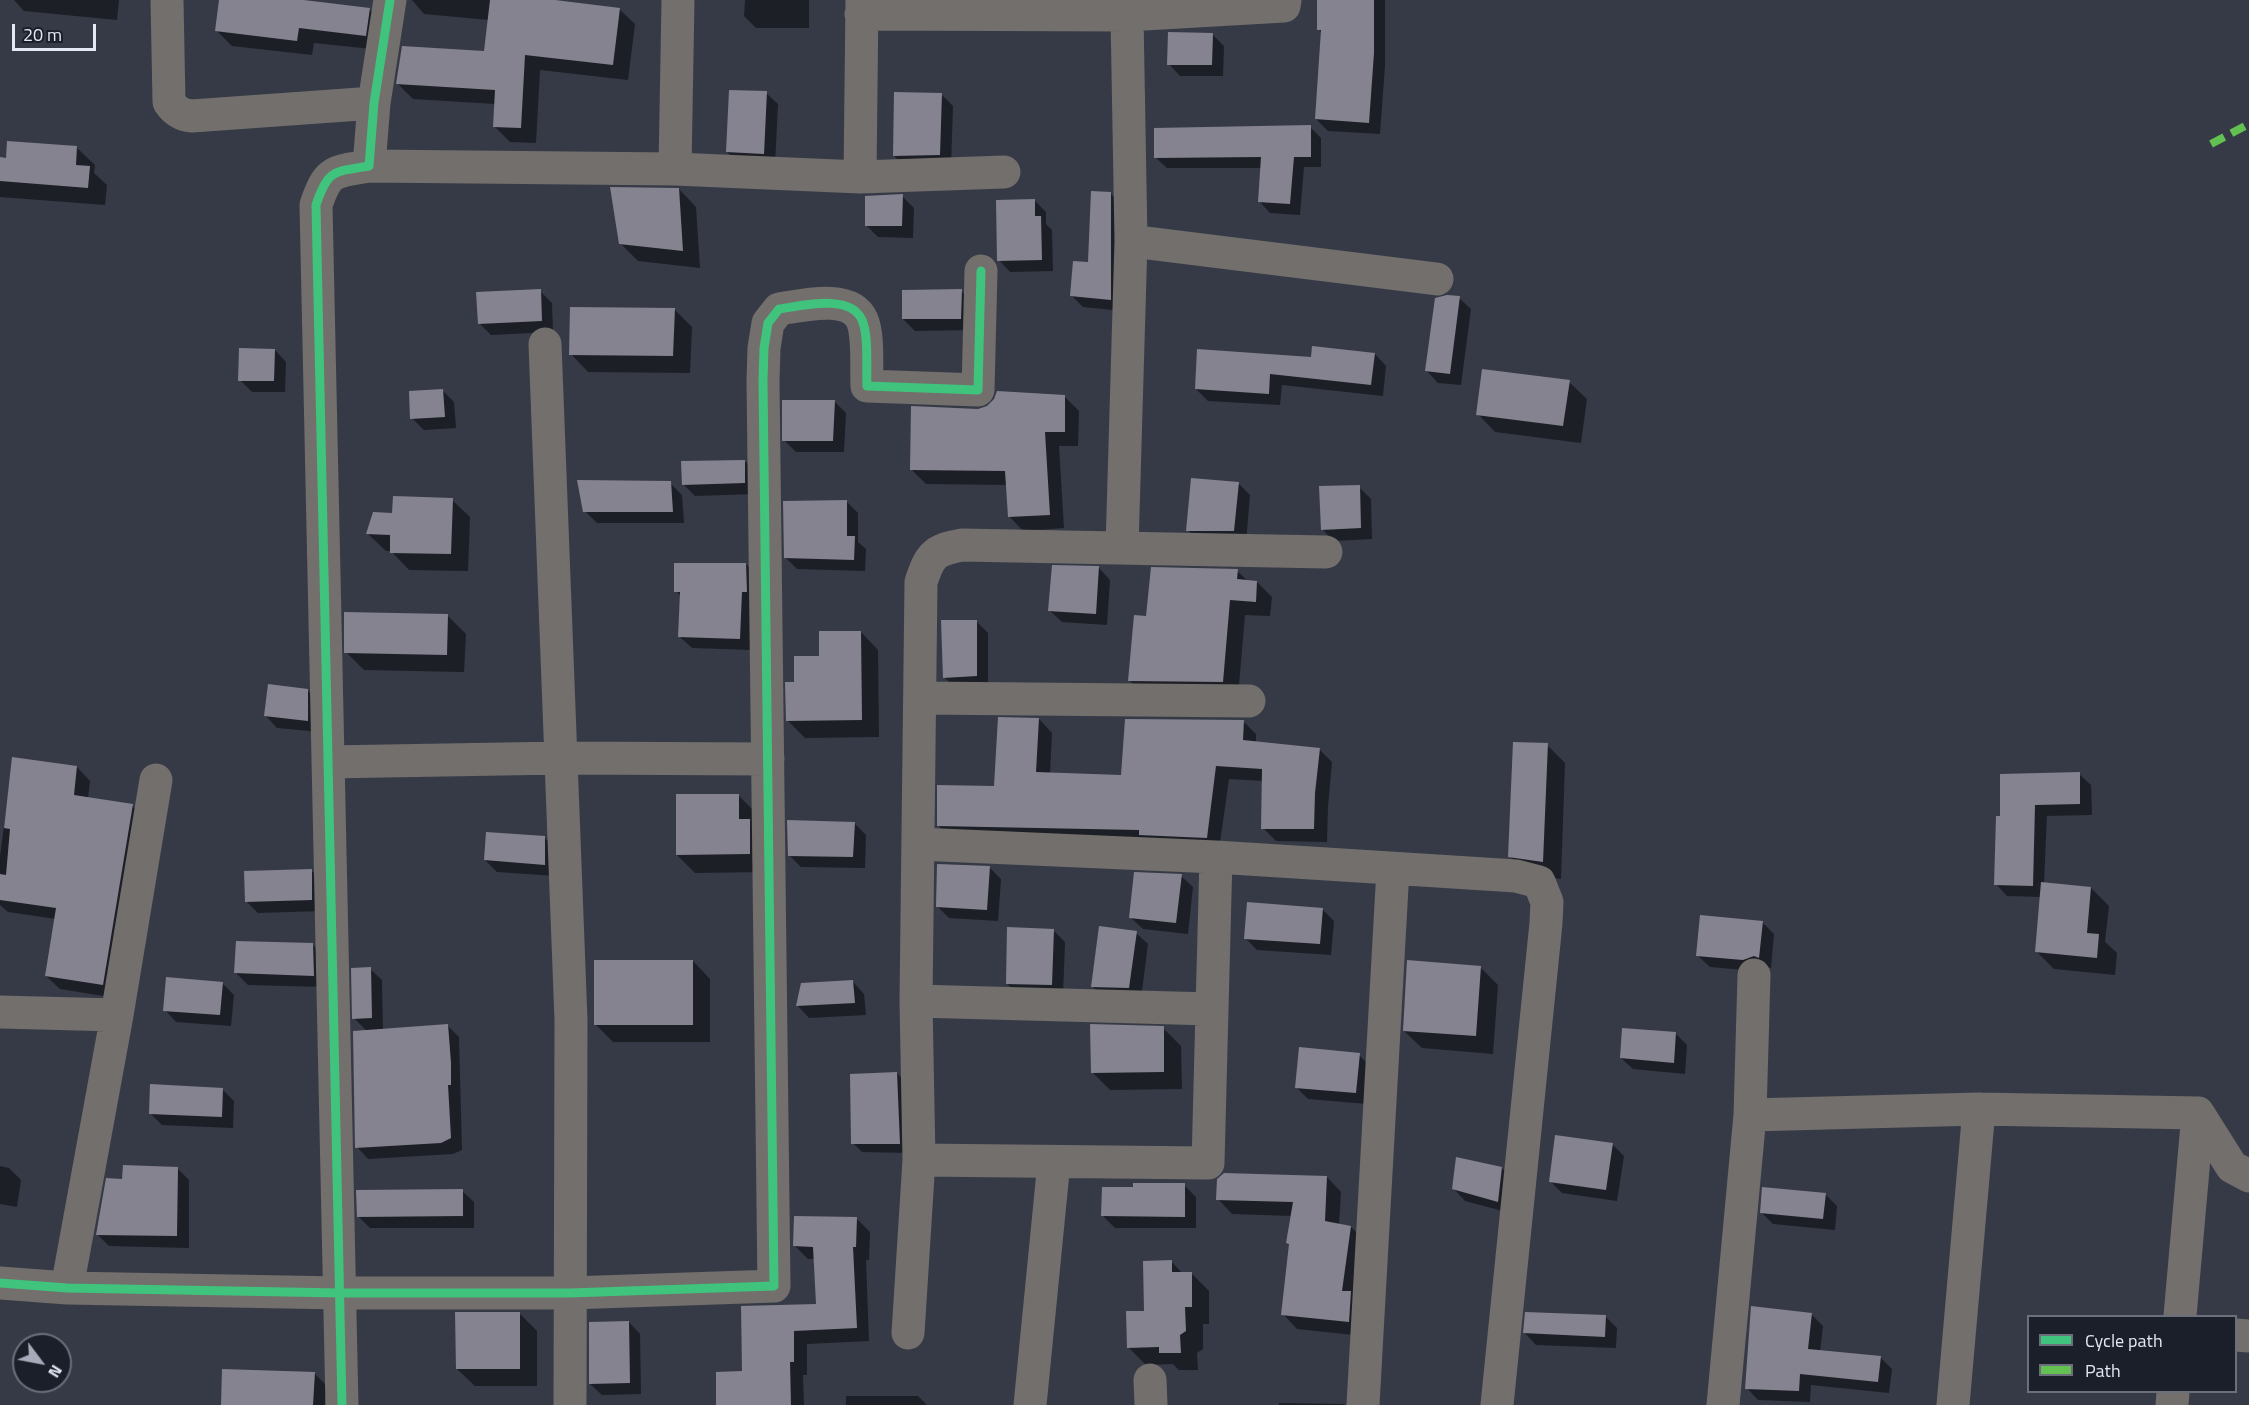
<!DOCTYPE html>
<style>
body{margin:0}
#map{position:relative;width:2249px;height:1405px;overflow:hidden;background:#363a47;font-family:"Titillium Web",sans-serif}
canvas{display:block}
.legend{position:absolute;left:2027px;top:1315px;width:210px;height:78px;box-sizing:border-box;background:#1b1f29;border:2px solid #6b6f7b;margin:0;padding:8px 10px;list-style:none;font-size:18px;color:#e3e8f6}
.legend li{display:flex;align-items:center;gap:12px;height:30px}
.legend b{width:30px;border:2px solid #6b6f7b}
.north{position:absolute;left:12px;top:1333px;width:60px;height:60px;box-sizing:border-box;background:#1b1f29;border:2px solid #6b6f7b;border-radius:50%;rotate:122deg;font-size:16px;font-weight:700;line-height:24px;text-align:center;color:#e3e8f6}
.north::after{content:'';display:block;margin:auto;width:21px;height:27px;background:#a6abb9;clip-path:polygon(50% 0,100% 100%,50% 72%,0 100%)}
.scale{position:absolute;left:12px;top:24px;width:84px;height:27px;box-sizing:border-box;border:3px solid #e3e8f6;border-top:0;padding-left:8px;font-size:18px;line-height:21px;white-space:nowrap;color:#e3e8f6;-webkit-text-stroke:4px #1b1f29;paint-order:stroke}
</style>
<div id="map">
<canvas width="2249" height="1405"></canvas>
<ul class="legend">
<li><b style="height:8px;background:#40c37c"></b>Cycle path</li>
<li><b style="height:8px;background:#63c152"></b>Path</li>
</ul>
<div class="north">N</div>
<div class="scale">20 m</div>
</div>
<script>
const c = document.querySelector('canvas').getContext('2d');
c.lineJoin = 'round';
function paint(path, color) {
  c.fillStyle = color;
  c.fill(path, 'evenodd');
}
function stroke(path, color, width, dash) {
  c.strokeStyle = color;
  c.lineWidth = width;
  c.lineCap = dash ? 'butt' : 'round';
  c.setLineDash(dash || []);
  c.stroke(path);
}
const shadow = new Path2D(`
 M14,0h105l-2,20 -93,-9z
 M220,0h84l65,9 16,16 -4,25 -67,-7 -2,12 -80,-9 -16,-16z
 M412,0h130l77,9 16,15 -7,56 -88,-10 -4,73 -26,-1 -16,-16 1,-22 -82,-5 -15,-15 87,-31 4,-33 -65,-6z
 M745,0h64v28h-53l-12,-12z
 M1319,0h66v66l-5,68 -52,-3 -12,-12 6,-86 -4,-4z
 M1212,34l12,12 -1,30h-43l-11,-12z
 M766,93l12,11 -3,61 -36,-1 -12,-12z
 M941,94l12,12 -2,61h-45l-12,-11z
 M1310,127l11,11v29h-17l-4,48 -30,-2 -10,-11 2,-34h-95l-11,-10z
 M77,148l18,17 -1,8 13,12 -2,20 -105,-8v-38h7z
 M679,189l17,18 4,61 -62,-7 -18,-18z
 M1111,194l12,11 -1,106 -39,-4 -12,-12 18,-31z
 M902,196l12,12 -1,30 -35,-1 -12,-12z
 M1034,200l12,12v12l6,6 1,41 -43,1 -11,-12z
 M540,291l12,12 1,29 -62,3 -12,-12z
 M961,291l12,11 -1,28 -57,1 -12,-12z
 M1459,298l12,11 -10,76 -23,-2 -11,-12z
 M674,309l18,18 -2,46 -102,-1 -17,-18z
 M275,350l11,12 -1,30h-33l-12,-12z
 M1375,354l11,12 -3,30 -101,-11 -2,20 -72,-4 -12,-12 116,-31z
 M1569,382l18,17 -6,44 -86,-11 -17,-18z
 M442,390l12,12 2,26 -32,2 -12,-12z
 M1064,396l15,15 -1,35h-19l5,82 -41,3 -14,-15 -1,-31 -82,-1 -14,-14 66,-60z
 M835,402l11,11 -2,39h-48l-12,-12z
 M745,461l11,12 1,21 -62,2 -12,-12z
 M670,483l12,12 2,28h-87l-12,-12z
 M1239,484l11,11 -4,48 -47,-1 -11,-12z
 M1359,487l12,12 1,40 -38,2 -12,-12z
 M452,500l18,17 -2,54 -59,-1 -18,-19h-5l-18,-17 26,-20z
 M846,501l12,12v29l8,7 -1,22 -68,-2 -12,-12z
 M746,564l12,12 -7,74 -59,-2 -12,-11 1,-40 -5,-6z
 M1099,568l11,12 -3,45 -45,-3 -12,-11z
 M1237,571l11,10 9,1 15,15 -2,19 -25,-1 -7,82 -93,-1 -15,-15 17,-63z
 M448,616l18,18 -2,38 -100,-2 -18,-18z
 M976,621l12,12v54l-32,2 -12,-12z
 M861,632l17,18 1,87 -74,1 -18,-18 8,-37 26,-26z
 M307,690l12,12 1,30 -43,-4 -11,-12z
 M1039,719l13,14 -2,41 73,2 120,-55 13,13v9l63,6 13,13 -4,45 -1,35 -51,-1 -13,-13 1,-47 -35,-2 -10,71 -267,-11 -14,-14 57,-37z
 M1547,745l18,18 -4,116 -33,-5 -18,-18z
 M13,759l64,8 13,14 -2,18 44,7 14,13 -30,179 -56,-9 -14,-13 10,-57 -48,-7 -8,-7v-49z
 M2079,774l12,11 1,30 -45,1 -3,68 47,4 18,18 -4,36 12,11 -2,22 -61,-6 -18,-18 6,-54 -35,-1 -11,-12 6,-67z
 M738,795l18,18 11,59 -72,1 -18,-18z
 M854,823l12,12 -1,33 -64,-1 -12,-12z
 M544,837l12,12v27l-59,-4 -12,-12z
 M989,867l12,12 -3,42 -49,-3 -12,-12z
 M311,870l12,12v29l-65,2 -12,-12z
 M1181,876l12,11 -5,47 -45,-5 -12,-11z
 M1322,909l12,12 -3,34 -74,-5 -11,-11z
 M1762,922l12,12 -3,34 -5,-1 -11,4 -45,-4 -12,-11z
 M1053,930l12,12 -2,54 -44,-1 -12,-11z
 M1136,933l12,11 -7,55 -37,-1 -12,-12z
 M313,945l11,11 1,31 -77,-2 -12,-12z
 M693,961l17,18v63h-97l-17,-17z
 M1480,967l18,18 -5,69 -71,-6 -18,-17z
 M370,969l12,11 1,50 64,-5 12,12 3,113 -9,4 -85,5 -11,-12 10,-116 -13,-13z
 M853,982l11,12 2,21 -57,3 -11,-12 4,-21z
 M222,983l12,12 -3,31 -55,-4 -11,-12z
 M1163,1028l18,18 1,43 -72,1 -17,-17z
 M1675,1033l12,12 -2,29 -52,-5 -12,-11z
 M1359,1055l12,12 -4,37 -59,-5 -12,-12z
 M897,1073l9,10 3,70 -47,-1 -9,-9z
 M222,1089l12,12 -1,27 -71,-3 -12,-12z
 M1612,1144l12,12 -7,45 -55,-8 -12,-12z
 M0,1166l9,2 12,12 -4,27 -17,-3z
 M1502,1168l11,12 -3,33 -45,-12 -11,-12z
 M178,1169l11,11v68l-80,-2 -12,-12 27,-54z
 M1327,1177l14,15 -2,33 12,2 14,14 -2,95 -66,-7 -14,-15 9,-98 -60,-2 -14,-15z
 M1184,1185l12,12v31h-81l-12,-12z
 M462,1191l12,11v26h-104l-12,-12z
 M1825,1194l12,12 -2,24 -62,-6 -12,-12z
 M856,1218l14,14 -1,28h-3l3,81 -62,3v31h-4l1,30h-86l26,-33 73,-66 -2,-47h-7l-13,-13z
 M1171,1261l12,13 8,-1 18,18v33h-6v25l-6,4 1,17h-19l-6,-6 -27,1 -18,-18z
 M519,1313l18,18v55h-62l-18,-17z
 M1811,1314l12,12 -3,26 60,5 12,12 -3,24 -78,-8 -1,17 -52,-2 -11,-12z
 M1606,1317l11,11 -1,20 -80,-3 -11,-12z
 M629,1322l11,12 1,60 -39,1 -12,-11z
 M314,1373l12,12 -1,20h-102z
 M846,1396h72l9,9h-81z
 M1279,1403l65,1 1,1h-66z`);
const building = new Path2D(`
 M219,0h85l66,8 -4,28 -67,-8 -2,13 -82,-10z
 M490,0h65l65,8 -7,57 -88,-10 -4,73 -28,-1 2,-37 -99,-6 6,-38 82,5z
 M1317,0h57v53l-5,70 -54,-4 6,-89h-4z
 M1168,32l45,1 -1,32h-45z
 M729,90l38,1 -3,63 -38,-2z
 M894,92l48,1 -2,62 -47,1z
 M1311,125v32h-17l-4,47 -32,-2 3,-45 -107,1v-30z
 M7,141l70,5 -1,19 14,1 -2,22 -88,-7v-24l6,1z
 M610,187l69,1 4,63 -64,-7z
 M1091,191l20,1v108l-41,-4 3,-35 15,1z
 M903,194l-1,32h-37v-30z
 M1035,199v17h6l1,44 -45,1 -1,-61z
 M541,289l1,32 -64,3 -2,-32z
 M962,289l-1,30h-59v-29z
 M1447,295l13,1 -10,78 -25,-3 10,-73z
 M570,307l105,1 -2,48 -104,-1z
 M1312,346l63,7 -4,32 -101,-11 -1,20 -74,-5 2,-40 114,8z
 M239,348l36,1 -1,32h-36z
 M1482,369l88,11 -7,46 -87,-11z
 M443,389l2,28 -35,2 -1,-28z
 M997,391l68,4v37h-20l5,83 -42,2 -3,-46 -95,-1 1,-64 67,3 9,-3 7,-7z
 M782,400h53l-2,41h-51z
 M745,460v23l-63,2 -1,-24z
 M1191,478l48,4 -5,49h-48z
 M577,480l94,1 2,31h-90z
 M1360,485l1,43 -40,2 -2,-44z
 M393,496l60,2 -2,56 -61,-1v-18l-24,-1 7,-22 19,1z
 M847,500v36h8l-1,24 -70,-2 -1,-57z
 M674,563h72l1,29h-5l-2,47 -62,-2 2,-45h-6z
 M1052,565l47,1 -3,48 -48,-3z
 M1151,567l87,2 -1,10 20,2 -1,21 -26,-2 -7,82 -95,-1 6,-66 12,1z
 M344,612l104,2 -1,41 -103,-2z
 M941,620h36v56l-34,2z
 M819,631h42l1,89 -76,1 -1,-39h9v-26h25z
 M268,684l40,5v32l-44,-5z
 M998,717l41,1 -3,54 85,3 4,-56 119,1 -1,20 77,8 -5,45 -1,36h-53l1,-60 -46,-3 -9,72 -68,-3v-5l-202,-4v-41l57,1z
 M1513,742l35,1 -5,119 -35,-5z
 M12,757l65,9 -3,29 59,9 -30,181 -58,-9 11,-68 -56,-8v-26l6,1 4,-46 -6,-1z
 M2080,772v32l-45,1 -2,81 -39,-1 2,-69h4v-42z
 M676,794h63v25h11v35l-74,1z
 M787,820l68,2 -2,35 -65,-1z
 M486,832l59,4v29l-61,-5z
 M937,864l53,2 -3,44 -51,-3z
 M312,869v31l-67,2 -1,-31z
 M1134,872l48,2 -6,49 -47,-5z
 M2041,882l50,5 -4,46 12,1 -2,24 -62,-6z
 M1247,902l76,6 -3,36 -76,-5z
 M1700,915l63,6 -4,37 -5,-2 -11,4 -47,-4z
 M1099,926l38,5 -8,57 -38,-1z
 M1007,927l47,2 -2,56 -46,-1z
 M236,941l77,2 1,33 -80,-3z
 M594,960h99v65h-99z
 M1407,960l74,6 -5,70 -73,-5z
 M371,967l1,51 -20,1 -1,-51z
 M166,977l57,5 -3,33 -57,-4z
 M853,980l2,23 -59,3 5,-23z
 M448,1024l3,39v22h-3l3,53 -10,5 -86,5 -2,-117z
 M1090,1024l74,2v46l-73,1z
 M1622,1028l54,4 -2,31 -54,-5z
 M1299,1047l61,6 -4,40 -61,-5z
 M897,1072l3,72h-49l-1,-70z
 M150,1084l73,4 -1,29 -73,-3z
 M1555,1135l58,8 -7,47 -57,-8z
 M1456,1157l46,10 -4,35 -46,-13z
 M123,1165l55,2 -1,69 -81,-1 10,-57 16,1z
 M1224,1173l103,3 -2,45 26,5 -9,65h9l-2,31 -68,-7 8,-71 -3,-1 7,-41 -77,-2 1,-21z
 M1133,1183h52v34l-84,-1 1,-29h31z
 M1762,1187l64,6 -3,26 -63,-6z
 M463,1189v27l-106,1 -1,-27z
 M794,1216l63,1 -1,30h-3l4,81 -63,3v31h-4l1,43h-75v-33l26,-1 -1,-65 75,-2 -3,-57 -20,-1z
 M1172,1260v12h20v35h-7l1,24 -6,4 1,18h-22v-6l-32,1 -1,-37h18l-1,-50z
 M1751,1306l61,7 -4,36 73,7 -3,26 -78,-8 -1,17 -54,-2z
 M455,1312h65v57h-64z
 M1525,1312l81,3 -1,22 -82,-4z
 M629,1321l1,62 -41,1v-62z
 M222,1369l93,3 -2,33h-92z`);
const minor = new Path2D(`
 M167,0l2,102c6,9 12,13 23,14l182,-13
 M861,14l266,1 4,226 -9,307
 M1127,15l157,-9 1,-6
 M369,166l306,3 185,8 144,-5
 M675,169l3,-169
 M860,177l2,-177
 M1131,241l306,38
 M545,344l26,676 -1,385
 M921,698l328,3
 M328,762l233,-4 207,1
 M918,844l298,13 300,19 23,6 8,20 -1,21 -49,482
 M916,1001l296,8
 M0,1012l117,3
 M1750,1115l4,-140
 M919,1160l289,3 8,-306
 M0,1283l67,5 274,5h229l204,-7 -11,-905 1,-33 4,-25 11,-14c22,-3 71,-16 83,11 7,16 4,48 5,66l111,4 3,-119
 M67,1288l50,-273 39,-235
 M2180,1316l18,-203
 M908,1333l11,-173 -3,-159 5,-419c9,-27 13,-32 41,-37l364,7
 M2236,1335l13,1
 M1150,1380l1,25
 M342,1405l-26,-1200c12,-36 18,-33 53,-39l5,-63 16,-103
 M1030,1405l24,-243
 M1363,1405l30,-536
 M1723,1405l27,-290 229,-6 219,4 34,54 17,9
 M1953,1405l26,-296
 M2172,1405l1,-13`);
const quiet = new Path2D(`
 M2211,144l38,-20`);
const cycleway = new Path2D(`
 M0,1283l67,5 274,5h229l204,-7 -11,-905 1,-33 4,-25 11,-14c22,-3 71,-16 83,11 7,16 4,48 5,66l111,4 3,-119
 M342,1405l-26,-1200c12,-36 18,-33 53,-39l5,-63 16,-103`);
paint(shadow, '#0007');
paint(building, '#868390');
stroke(minor, '#726f6c', 33);
stroke(quiet, '#63c152', 8, [15, 8]);
stroke(cycleway, '#40c37c', 9);
</script>
